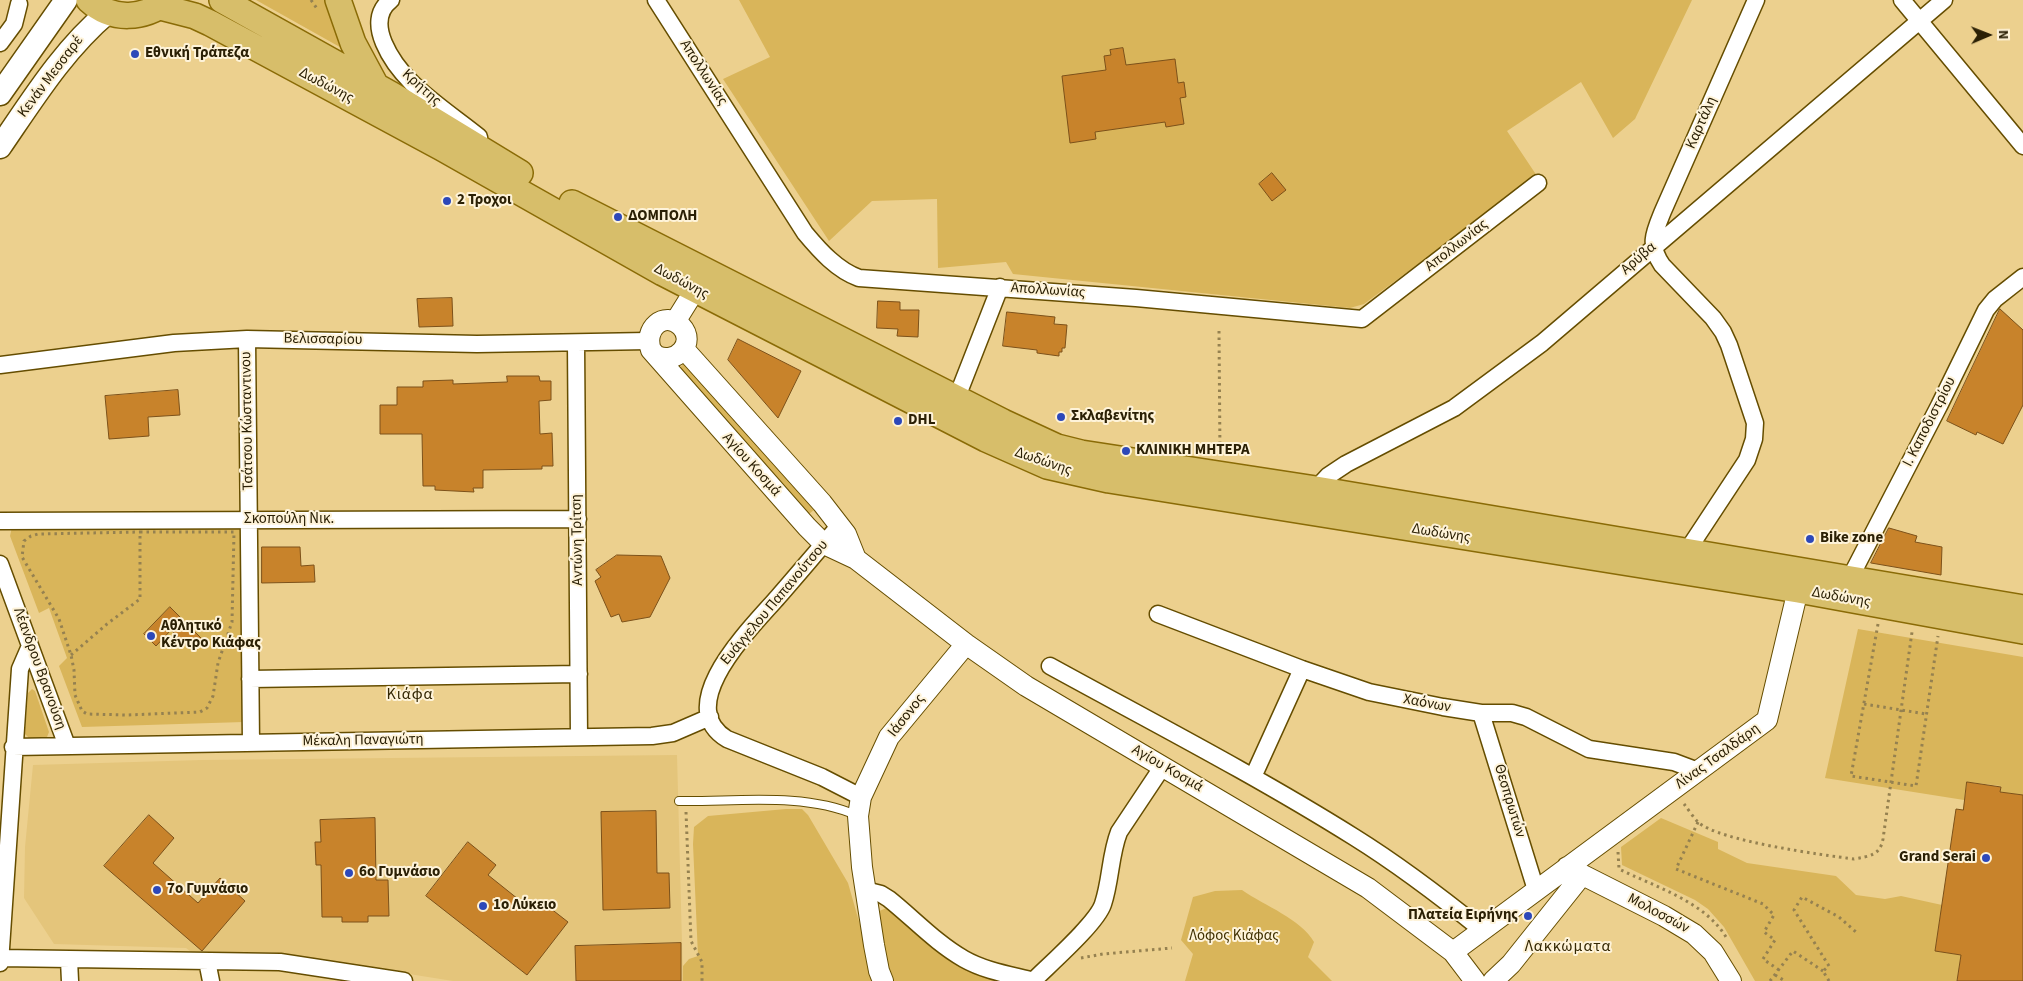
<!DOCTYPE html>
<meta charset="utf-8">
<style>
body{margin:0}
#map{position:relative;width:2023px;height:981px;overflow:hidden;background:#ecd08e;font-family:"Source Sans 3",sans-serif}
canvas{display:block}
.north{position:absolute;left:1963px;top:10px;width:50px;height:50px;-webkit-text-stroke:4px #fef3d9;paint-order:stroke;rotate:89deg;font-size:14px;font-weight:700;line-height:20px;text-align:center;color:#2b2005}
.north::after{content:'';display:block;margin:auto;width:18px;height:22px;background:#2b2005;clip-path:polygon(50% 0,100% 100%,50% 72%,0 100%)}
</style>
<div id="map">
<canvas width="2023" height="981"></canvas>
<div class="north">N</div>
</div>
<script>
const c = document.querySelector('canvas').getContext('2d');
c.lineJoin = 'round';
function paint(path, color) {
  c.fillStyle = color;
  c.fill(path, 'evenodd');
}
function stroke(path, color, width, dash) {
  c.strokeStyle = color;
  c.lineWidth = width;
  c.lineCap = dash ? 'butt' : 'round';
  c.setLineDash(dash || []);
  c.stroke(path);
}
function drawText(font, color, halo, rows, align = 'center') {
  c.font = font + ' "Source Sans 3",sans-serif';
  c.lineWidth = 4;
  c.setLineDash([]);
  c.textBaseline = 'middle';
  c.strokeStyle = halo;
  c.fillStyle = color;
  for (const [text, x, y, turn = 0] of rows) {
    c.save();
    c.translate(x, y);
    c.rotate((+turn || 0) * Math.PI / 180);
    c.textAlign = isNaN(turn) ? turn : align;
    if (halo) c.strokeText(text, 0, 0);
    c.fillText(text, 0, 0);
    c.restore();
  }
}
const built = new Path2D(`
 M677,755l6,226h-230l-182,-29h-43l-30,5 -12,-9 -132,-4 -30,-46 1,-51 8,-82 169,-5z`);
const green = new Path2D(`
 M256,0h76l15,51z
 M739,0h953l-57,119 -22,19 -32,-56 -74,49 30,45 -173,128 -14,4 -337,-34 -7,-12 -68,6 -1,-69 -65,2 -43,40 -106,-162 47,-22z
 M685,363l129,147 -9,7 -129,-146z
 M12,527l232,1v194l-162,5 -23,-61 8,-8 -18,-50 -10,5 -29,-77z
 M1858,629l165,28v138l-23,-3 1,-6 -33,-4 -4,18 -139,-22z
 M32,689l3,2 14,41 -2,5 -18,1 -4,-4 3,-41z
 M786,809h16l6,6 40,68 28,98h-193v-15l6,-7 9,-3 -5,-112 1,-17 14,-11z
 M1661,818l57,24v7l29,14 89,13 20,19 29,4 16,-3 41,9 -7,46 26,4 -4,26h-202l-31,-54 -16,-18 -13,-9 -73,-35 -1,-18z
 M1242,890c23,16 59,29 72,52l-6,15 24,24h-147l8,-27 -12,-14 12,-43 22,-6z
 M891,906l54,48 20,15 39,12h-112l-8,-15 -7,-54z`);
const building = new Path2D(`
 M1123,48l3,17 49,-6 3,24 6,-1 2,15 -6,1 4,26 -18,3 -1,-5 -70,10 1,7 -26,4 -8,-67 44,-6 -2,-14 7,-1 -1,-5z
 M1272,173l14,17 -14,11 -13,-17z
 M452,298l1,28 -34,1 -2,-28z
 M878,301l22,1v8h19l-1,27 -21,-1 1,-7 -21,-1z
 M2000,309l23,21v75l-20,39 -26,-12 -1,3 -29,-14z
 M1007,312l48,5 -1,7 13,1 -2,23h-3v4h-3v4l-22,-3v-3l-34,-4z
 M738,339l63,32 -23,47 -50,-58z
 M507,376h32l1,5h11v19l-12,1 1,33 12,-1 1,33h-11v3l-59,1v18h-10l1,4 -39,-2v-4h-12l-1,-52h-42v-29h17v-18h26v-6l30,-1v4l54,-2z
 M178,390l2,25 -32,2 1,19 -40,3 -4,-43z
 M1889,528l28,8 -2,6 27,5 -1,28 -70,-12z
 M262,547h38l1,19 13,-1 1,17 -53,1z
 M617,555l44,1 9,22 -20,39 -28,5 -3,-8 -8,3 -16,-36 6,-4 -5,-7z
 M170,607l32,32 -10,11 -21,-20 -15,16 -12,-12z
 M1967,782l34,5 -1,5 23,3v186h-66l4,-26 -26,-4 21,-142 7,1z
 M656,811l1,62h12l1,35 -67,2 -2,-98z
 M149,815l25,23 -21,25 45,40 22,-25 25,23 -43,50 -98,-85z
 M375,818l1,62h12l1,36h-21v6h-26v-5h-20l-1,-52h-5l-1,-23h6l-1,-22z
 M468,842l28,23 -8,10 45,36 8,-10 27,21 -41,53 -101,-79z
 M681,943v38h-105l-1,-35z`);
const path = new Path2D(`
 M311,0l7,10
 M1219,331l1,124
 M140,532h94l-2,90 -14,41 -5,33 -6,12 -7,4 -73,3 -40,-1 -5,-3 -7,-16 -1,-25 -3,-15 -12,-36 -37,-62 2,-16 7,-5 7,-2z
 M1878,624l-27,152 65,10 22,-150
 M71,655l36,-31 33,-25v-63
 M1864,704l62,10
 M1684,804c4,5 9,13 14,18 20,19 125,33 156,37 15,-3 26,-3 29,-20l29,-207
 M686,812l5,129 11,21v19
 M1698,822l-22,47 87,35 11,11 -10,17 11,8 -12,19 16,11
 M1618,852l1,17c36,18 85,32 107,68
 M1081,958l22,-4 69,-6
 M1775,975l10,6
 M1770,981l23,-30 30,20
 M1829,981l-6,-10 6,-5 -35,-56 8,-13 37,20 17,15`);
const service = new Path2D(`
 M679,801c56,1 124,-9 177,14`);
const minor = new Path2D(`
 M391,0c-29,22 3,65 21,83 19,19 46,37 67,54
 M656,0l149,233c15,18 32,37 54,45l277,20 226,21 176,-136
 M1902,0l121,146
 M0,43l14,-19 5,-20
 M247,339l4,404
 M576,343l3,394
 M0,365l174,-22 73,-4 230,5 171,-3
 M957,397l43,-110
 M1316,489l12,-13 18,-12 108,-56 88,-65 402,-343
 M0,521l578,-2
 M840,525c-21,24 -41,48 -62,72 -25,29 -107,108 -51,142l95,38 39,20
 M1687,551l60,-91 7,-21 1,-16 -26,-78 -6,-13 -10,-14 -51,-53c-14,-21 -8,-32 1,-54l93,-211
 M0,564l67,182
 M1850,578l89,-172 47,-96 9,-11 28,-22
 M1158,614l144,55 67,23 74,15 38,6h31l14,4 63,32 85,13 24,9
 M1050,666c102,56 205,109 304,171 45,28 87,60 128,93
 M250,679l329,-5
 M1481,713l55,177
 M13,747l639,-11 21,-3 37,-16
 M1253,777l49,-108
 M865,890l16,4 8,5c25,20 47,44 75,60 21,12 47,16 70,22
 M0,958l280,4 124,19
 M69,960l1,21
 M207,961l4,20
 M0,963l20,-294 10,-23
 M1033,981c17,-17 64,-58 70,-77 8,-24 7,-49 16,-72l44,-66`);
const tertiary = new Path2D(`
 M675,322l28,-45
 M684,349l138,154 24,31 10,25
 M657,356c19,9 40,-13 24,-30 -17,-16 -38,3 -30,24l156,177 17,17 32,15 110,85 60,42 342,202 85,64 22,29
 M1567,867l97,49 30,18 19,18 18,29
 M1453,952l314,-232 34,-143
 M883,981l-4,-10 -5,-26 -12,-78 -4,-51 3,-19 28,-60 77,-93
 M1493,981l18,-17 71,-89`);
const secondary = new Path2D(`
 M0,94l66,-94
 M0,147c33,-48 63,-97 108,-135`);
const primary = new Path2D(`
 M89,0c24,22 55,19 80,0
 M222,0l170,95 128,78
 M338,0l15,43 22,41
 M160,7l35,9 15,7 232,125 221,125 323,166 61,27 62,14 689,110 225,41
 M572,203l431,219 54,25 24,6 235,36 707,119`);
const markers = [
 [135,54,5,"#2d48b9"],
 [447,201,5,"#2d48b9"],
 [618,217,5,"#2d48b9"],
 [1061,417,5,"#2d48b9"],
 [898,421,5,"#2d48b9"],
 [1126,451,5,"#2d48b9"],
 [1810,539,5,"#2d48b9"],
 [151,636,5,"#2d48b9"],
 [1986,858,5,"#2d48b9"],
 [349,873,5,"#2d48b9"],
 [157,890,5,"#2d48b9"],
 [483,906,5,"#2d48b9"],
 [1528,916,5,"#2d48b9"]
];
const poiNames = [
 ["Εθνική Τράπεζα",145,54],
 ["2 Τροχοι",457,201],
 ["ΔΟΜΠΟΛΗ",628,217],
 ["Σκλαβενίτης",1071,417],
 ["DHL",908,421],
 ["ΚΛΙΝΙΚΗ ΜΗΤΕΡΑ",1136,451],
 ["Bike zone",1820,539],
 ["Αθλητικό",161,627],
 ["Κέντρο Κιάφας",161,644],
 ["Grand Serai",1976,858,"right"],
 ["6ο Γυμνάσιο",359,873],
 ["7ο Γυμνάσιο",167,890],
 ["1ο Λύκειο",493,906],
 ["Πλατεία Ειρήνης",1518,916,"right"]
];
const streetNames = [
 ["Απολλωνίας",703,73,57],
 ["Κενάν Μεσσαρέ",51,77,-53],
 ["Δωδώνης",326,86,28],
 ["Κρήτης",421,88,42],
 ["Καρτάλη",1702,123,-66],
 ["Απολλωνίας",1457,246,-38],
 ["Αρύβα",1639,259,-41],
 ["Δωδώνης",681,282,28],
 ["Απολλωνίας",1048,291,4],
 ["Βελισσαρίου",323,340,1],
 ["Τσάτσου Κώσταντινου",248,421,-91],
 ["Ι. Καποδιστρίου",1930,422,-63],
 ["Δωδώνης",1043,462,19],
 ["Αγίου Κοσμά",751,465,48],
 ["Σκοπούλη Νικ.",289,520],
 ["Δωδώνης",1441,534,9],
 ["Αντώνη Τρίτση",578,540,-91],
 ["Δωδώνης",1841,598,10],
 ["Ευάγγελου Παπανούτσου",775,603,-50],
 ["Λέανδρου Βρανούση",39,669,70],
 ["Χαόνων",1427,704,10],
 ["Ιάσονος",907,716,-52],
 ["Μέκαλη Παναγιώτη",363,741,-1],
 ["Λίνας Τσαλδάρη",1718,757,-36],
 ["Αγίου Κοσμά",1167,769,30],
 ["Θεσπρωτών",1509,801,73],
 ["Μολοσσών",1658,914,28]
];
const parkNames = [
 ["Λόφος Κιάφας",1234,937]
];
const neighbourhoodNames = [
 ["Κιάφα",410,695],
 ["Λακκώματα",1568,947]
];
paint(built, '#e4c57b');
paint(green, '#d9b55a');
paint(building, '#c8832b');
stroke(building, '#7c511a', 1);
stroke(service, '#654d00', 10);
stroke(minor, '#654d00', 19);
stroke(tertiary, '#654d00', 22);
stroke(secondary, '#654d00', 25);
stroke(primary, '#8a6b06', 28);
stroke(path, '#958150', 3, [2.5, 4]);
stroke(service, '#fff', 8);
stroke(minor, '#fff', 16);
stroke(tertiary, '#fff', 20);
stroke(secondary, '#fff', 22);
stroke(primary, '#d7be6a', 25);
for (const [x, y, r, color] of markers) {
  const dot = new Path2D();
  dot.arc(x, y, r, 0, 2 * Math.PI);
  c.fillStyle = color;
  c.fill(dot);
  stroke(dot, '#fef3d9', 2);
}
drawText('bold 15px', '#2b2005', '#fef3d9', poiNames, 'left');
drawText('15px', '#2b2005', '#fef3d9', streetNames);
drawText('15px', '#423203', '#fef3d9', parkNames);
c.letterSpacing = '1px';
drawText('16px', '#342703', '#fef3d9', neighbourhoodNames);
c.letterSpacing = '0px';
</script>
